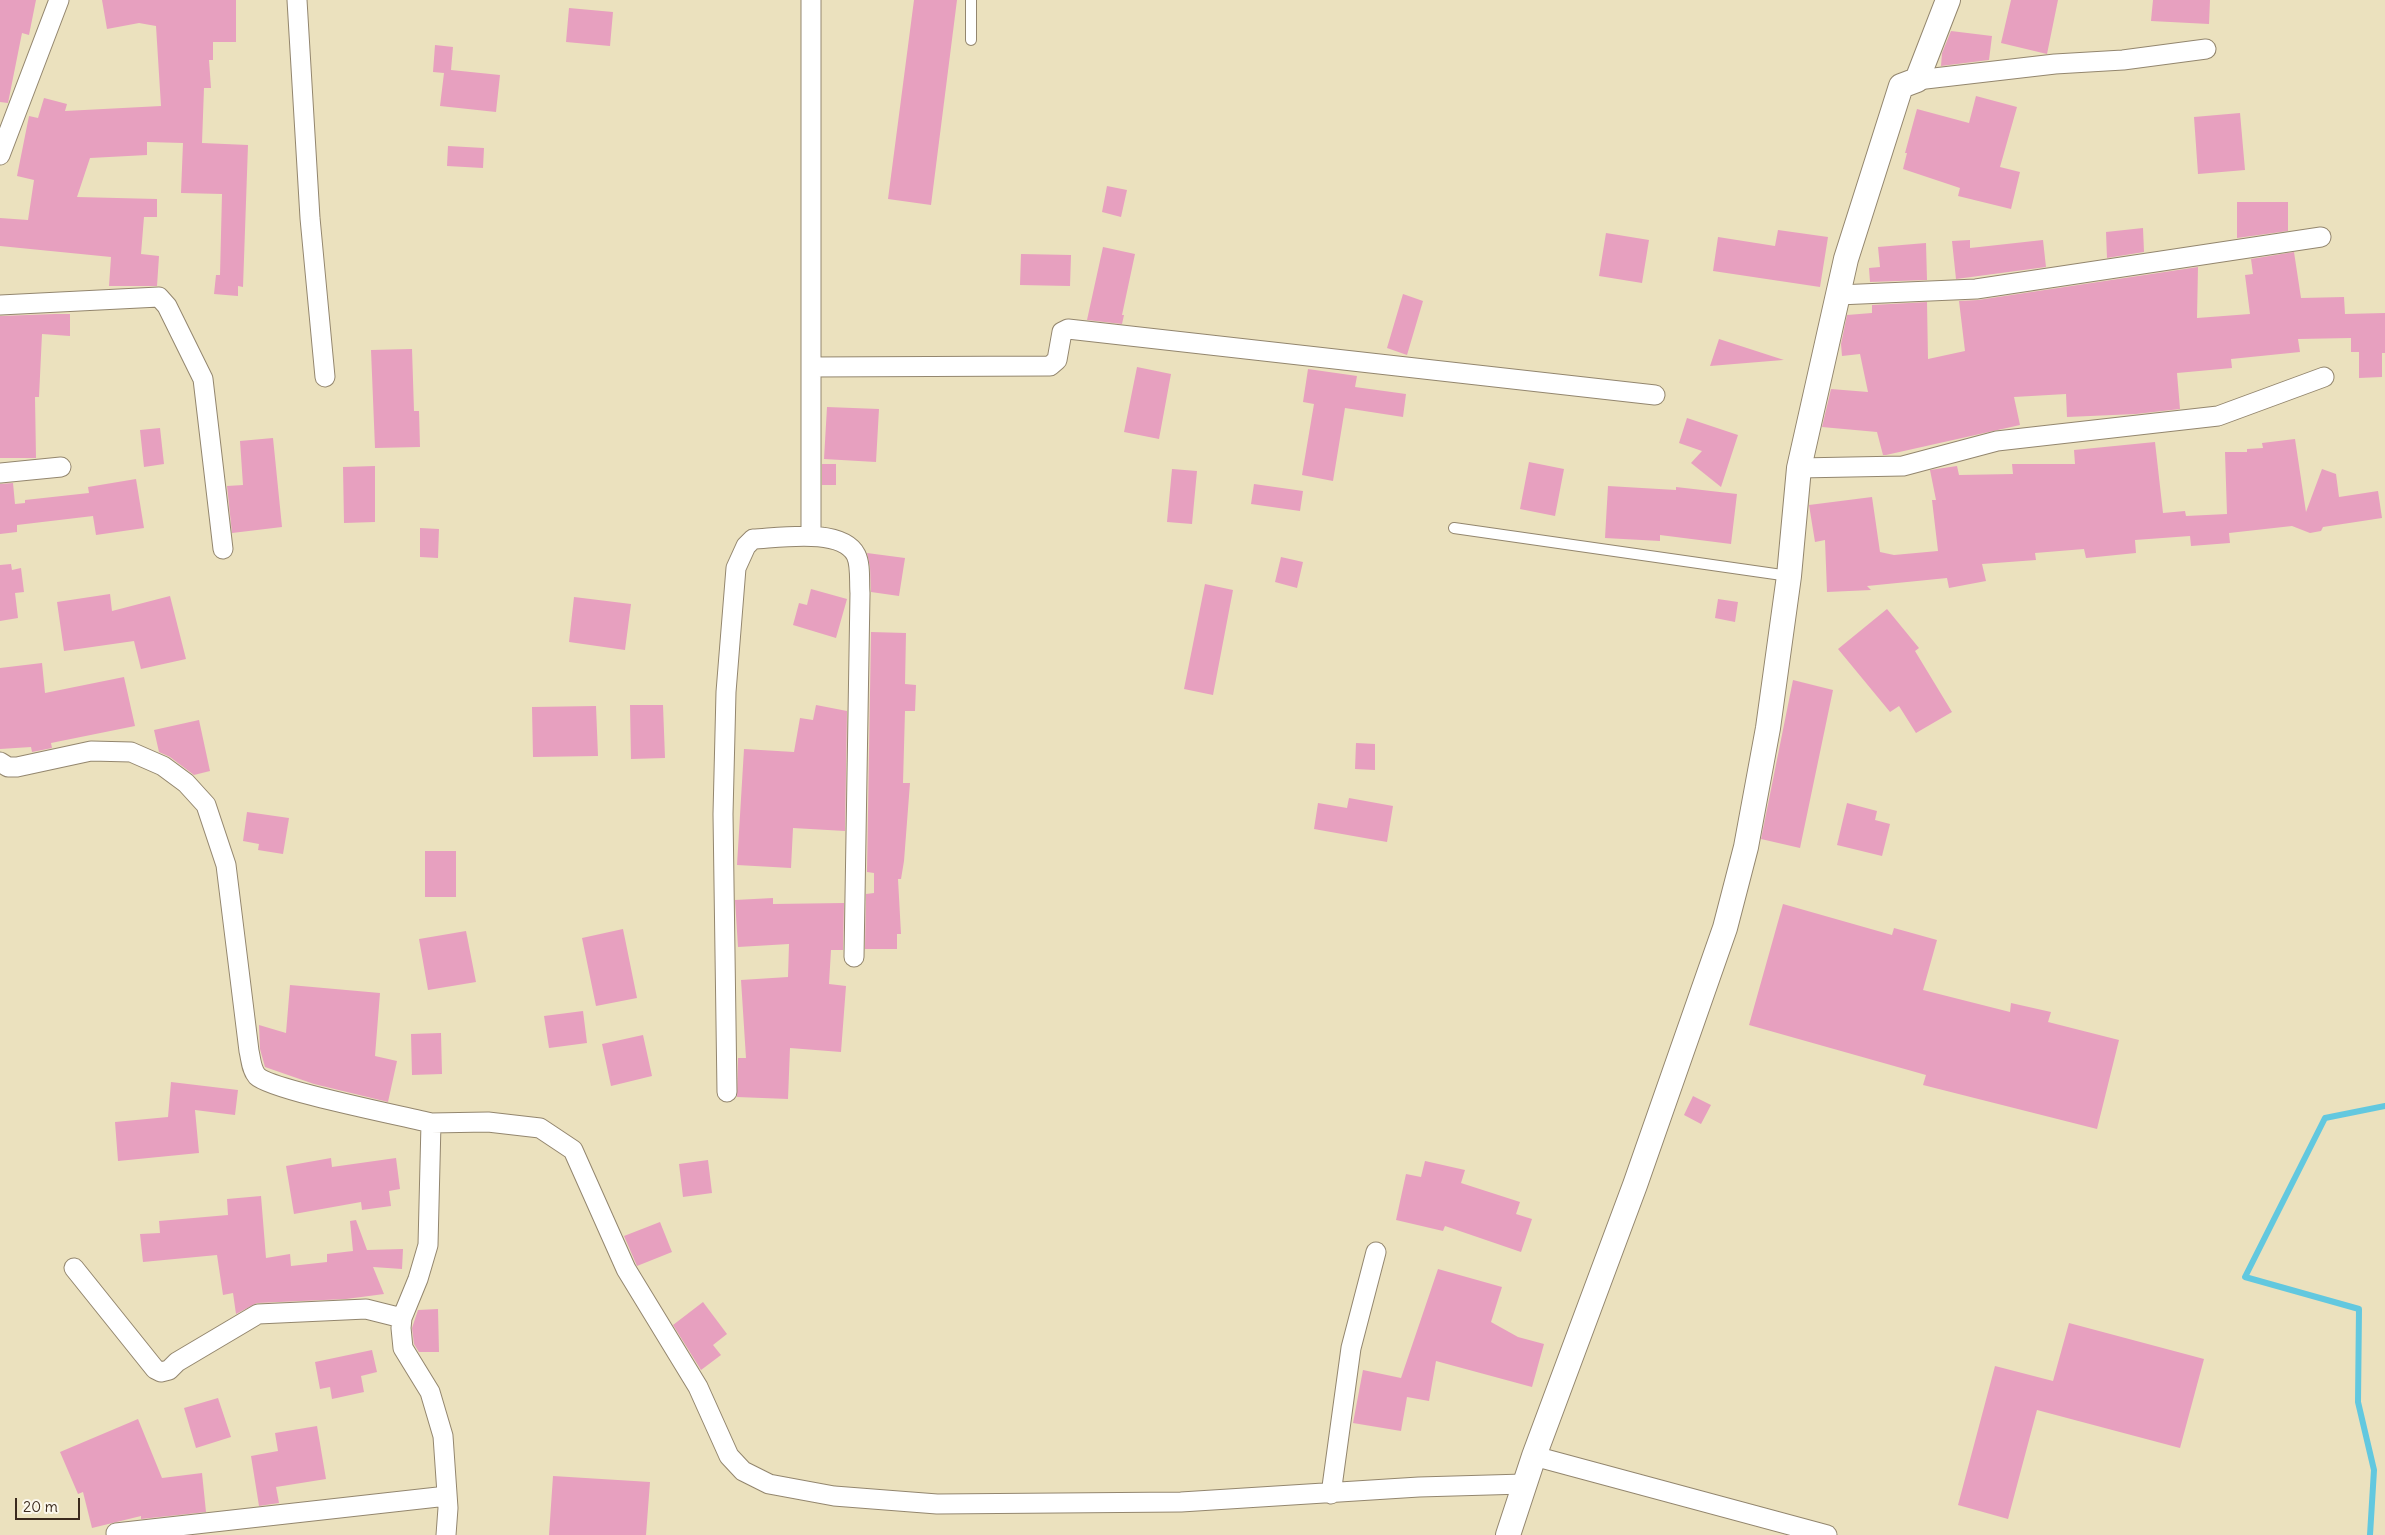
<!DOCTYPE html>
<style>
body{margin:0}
#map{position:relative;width:2385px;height:1535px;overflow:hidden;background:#ebe1be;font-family:Delius,sans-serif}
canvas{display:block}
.scale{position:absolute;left:15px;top:1498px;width:65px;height:22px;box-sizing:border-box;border:2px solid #3b2a1e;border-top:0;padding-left:6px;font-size:15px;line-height:18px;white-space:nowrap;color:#3b2a1e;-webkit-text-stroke:4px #fbf7ec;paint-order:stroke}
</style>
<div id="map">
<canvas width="2385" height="1535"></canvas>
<div class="scale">20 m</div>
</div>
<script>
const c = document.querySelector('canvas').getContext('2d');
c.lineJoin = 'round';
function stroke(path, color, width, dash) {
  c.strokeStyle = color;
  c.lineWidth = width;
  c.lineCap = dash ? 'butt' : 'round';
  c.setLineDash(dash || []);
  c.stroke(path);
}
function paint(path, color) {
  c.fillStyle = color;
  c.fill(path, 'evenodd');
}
const stream = new Path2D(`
 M2370,1535l4,-65 -16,-68 1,-93 -114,-32 80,-159 60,-12`);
const building = new Path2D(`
 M0,0h36l-7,35 -7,-2 -14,70 -8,-1z
 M102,0h134v42h-23v18h-4l2,28h-7l-2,55 46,2 -5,142 -5,-1v10l-24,-2 2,-19h4l2,-81 -41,-1 2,-50 -36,-1v13l-57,3 -13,39 80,2v18h-13l-3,37 18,2 -2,30h-48l2,-29 -111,-11v-28l28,2 6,-40 -17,-4 12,-60 9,2 6,-20 23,6 -2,7 96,-5 -5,-80 -17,-3 -32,6z
 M914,0h43l-26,205 -43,-6z
 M2011,0h47l-11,54 -46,-11z
 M2153,0h57l-1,24 -58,-3z
 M569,8l44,4 -3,34 -44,-4z
 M1951,31l41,5 -3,24 -48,6 1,-13z
 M435,45l18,2 -2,23 49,5 -4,37 -56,-6 4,-33 -11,-1z
 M1976,96l41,11 -17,60 20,5 -9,37 -53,-13 2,-8 -57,-19 4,-16h-2l12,-44 52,14z
 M2240,113l5,57 -47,4 -4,-57z
 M448,146l36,2 -1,20 -36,-2z
 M1107,186l20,4 -6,27 -19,-5z
 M2237,202h51v29l-51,7z
 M2143,228l1,24 -37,6 -1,-26z
 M1778,230l50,7 -8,50 -107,-16 5,-34 57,9z
 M1606,233l43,7 -7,43 -43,-7z
 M1970,240v8l73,-8 3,27 -90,12 -4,-38z
 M1926,243l1,37 -57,2 -1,-14 11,-1 -2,-20z
 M1103,247l32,7 -13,61h2l-2,9 -35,-4z
 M2294,252l7,46 43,-1 1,17 40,-1v40h-3v24l-23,1v-26h-8v-14l-53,1 2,13 -69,7 1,9 -55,5 3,36 -44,5 -69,3 -1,-23 -52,3 6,28 -134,30h-3l-6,-23 -55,-5 9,-38 37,3 -8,-38 -18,2 -1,-12 6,-29 25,-2v-8l55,-3 1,57 37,-8 -6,-50 19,-1 220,-33 -1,51 53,-4 -5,-39 8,-1 -2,-15z
 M1021,254l50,1 -1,31 -50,-1z
 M1403,294l20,7 -16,54 -20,-7z
 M55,314h15v22l-28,-2 -3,63h-4l1,61h-36v-142z
 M1719,339l65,21h-1l-73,6z
 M412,349l2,62h5l1,36 -45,1 -4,-98z
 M1137,367l34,7 -12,65 -35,-7z
 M1308,369l49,7 -2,11 51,7 -3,23 -58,-9 -12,73 -31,-6 12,-71 -11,-2z
 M827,407l52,2 -3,53 -52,-3z
 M1687,418l51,17 -17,52 -30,-24 11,-12 -23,-8z
 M160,428l4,36 -20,3 -4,-37z
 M273,438l9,89 -50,6 -5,-47 16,-1 -3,-44z
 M2295,439l11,73 16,-43 14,5 3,23 39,-6 4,27 -59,9 -2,4 -11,2 -18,-7 -63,7 1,10 -39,3 -1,-10 -55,4 1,13 -50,5 -2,-9 -49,4 1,7 -54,4 4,17 -37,7 -2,-10 -80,8 4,4 -44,2 -2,-52 -10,2 -6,-37 63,-8 8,55 14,3 44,-4 -6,-51h4l-6,-30 27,-4 2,9 54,-1 -1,-10h63l-1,-14 81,-8 8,71 22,-2 1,5 41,-2 -2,-62h22v-3l16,-1 -1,-5z
 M1529,462l35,7 -9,47 -35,-7z
 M822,464h14v21h-14z
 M375,466v56l-31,1 -1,-56z
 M1172,469l25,2 -5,53 -25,-2z
 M136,479l8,49 -48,7 -3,-19 -76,9v7l-17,2v-50l13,-1 2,21 10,-1v-3l64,-7 -1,-6z
 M1254,484l49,7 -3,20 -49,-7z
 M1608,486l68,4v-3l61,7 -6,50 -71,-9v6l-55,-3z
 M420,528l19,1 -1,29 -18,-1z
 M867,553l38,5 -6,38 -28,-4 -1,-25z
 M1281,557l22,5 -6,26 -22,-6z
 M11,564l1,6 9,-2 3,24 -9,1 3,25 -18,3v-56z
 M1205,584l28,6 -20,105 -29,-6z
 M811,589l36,10 -11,39 -43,-13 6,-22 8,2z
 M110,594l2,17 58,-15 16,63 -45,10 -7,-28 -70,10 -7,-49z
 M574,597l57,7 -6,46 -56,-8z
 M1718,599l20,3 -3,20 -20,-4z
 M1887,609l32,39 -4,3 37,61 -36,21 -17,-27 -9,6 -52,-63z
 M871,632l35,1 -1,51 11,1 -1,26h-10l-2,72h7l-6,78 -3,18h-3l3,55h-4v15h-32l1,-55 8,-1v-20l-7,-1z
 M42,663l3,30 79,-16 11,49 -84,17 1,5 -20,4 -1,-5 -31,2v-81z
 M1793,680l40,10 -33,158 -39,-9z
 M630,705h33l2,53 -34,1z
 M816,705l31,6 -2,120 -52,-3 -2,40 -54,-3 7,-116 50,3 6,-34 13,2z
 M596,706l2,50 -65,1 -1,-50z
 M199,720l11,51 -16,4 -24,-18 -11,-5 -5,-22z
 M1356,743l19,1v26l-20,-1z
 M1349,798l44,8 -6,36 -73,-13 4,-26 29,5z
 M1847,803l30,8 -2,9 15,4 -8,32 -45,-11z
 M247,812l42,6 -6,36 -25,-4 1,-6 -16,-3z
 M425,851h31v46h-31z
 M773,898v6l71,-1 -1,47h-12l-2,34 17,2 -5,66 -51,-4 -2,51 -51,-2 1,-39h8l-5,-78 47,-3 1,-33 -51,3 -3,-47z
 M1783,904l109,31 2,-7 43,12 -14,50 87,22 1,-9 40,9 -3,10 71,18 -22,89 -174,-44 3,-10 -177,-50z
 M623,929l14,69 -41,8 -14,-68z
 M466,931l10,51 -48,8 -9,-51z
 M290,985l90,8 -5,63 22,5 -9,41 -74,-18 -49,-17 -5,-18 -1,-24 27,8z
 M583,1011l4,32 -38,5 -5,-32z
 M441,1033l1,41 -30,1 -1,-41z
 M643,1035l9,41 -41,10 -9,-42z
 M171,1082l67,8 -3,25 -40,-5 4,43 -81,8 -3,-39 53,-5z
 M1693,1096l18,9 -10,19 -17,-9z
 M331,1158l1,9 64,-9 4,31 -11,2 2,15 -29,4 -1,-8 -67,12 -8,-48z
 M708,1160l4,33 -29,4 -4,-33z
 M1425,1161l40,9 -4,13 59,19 -4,12 16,5 -11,33 -76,-26 -2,5 -47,-11 10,-46 15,3z
 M261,1196l5,62 24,-4 1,12 36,-4v-8l26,-3 -3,-30 6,-1 11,30 36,-1 -1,20 -29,-2 11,27 -38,5 -89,4 -21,11 -3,-21 -10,2 -6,-40 -74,7 -3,-28 20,-1 -1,-12 69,-6 -1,-16z
 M660,1222l12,30 -35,14 -13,-30z
 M1438,1269l64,18 -11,35 27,15 26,7 -12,43 -96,-26 -7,40 -22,-4 -6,34 -48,-8 10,-53 38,8z
 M703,1302l24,32 -14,11 8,10 -20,15 -28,-45z
 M438,1309l1,43h-20l-5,-8 -2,-16 6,-18z
 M2069,1323l135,36 -24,89 -143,-38 -29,109 -50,-14 37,-139 58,15z
 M372,1350l5,22 -16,4 3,16 -32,7 -2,-12 -10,2 -5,-27z
 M218,1398l13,39 -35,11 -12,-40z
 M138,1419l24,59 40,-5 4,39 -65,7v-3l-49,12 -9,-36 -5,2 -18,-42z
 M317,1426l9,53 -50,8 3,16 -20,3 -8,-50 27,-5 -3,-18z
 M553,1476l97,6 -4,53h-97z`);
const service = new Path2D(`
 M971,0v40
 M1454,528l335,48`);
const minor = new Path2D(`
 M297,0l13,218 15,159
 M1917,80l138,-16 68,-4 83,-11
 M0,155l59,-155
 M1838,295l138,-6 345,-52
 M0,305l159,-8 8,9 36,73 20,170
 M811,367l239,-1 7,-6 5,-28 6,-3 587,66
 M1799,468l104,-2 94,-25 221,-25 106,-39
 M0,473l61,-6
 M811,536v-536
 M0,762l8,5h9l74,-16 40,1 32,14 23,17 20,22 20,60 23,186c2,8 2,18 8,25 14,14 146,40 174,47l-3,122 -10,34 -16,39 -1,10 2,20 27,44 13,44 5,72 -2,27
 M727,1092l-4,-278 3,-122 10,-124 10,-22 7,-7c25,-1 89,-12 103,16 5,10 3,27 4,38l-6,364
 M431,1123l57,-1 52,6 33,22 53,119 72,118 31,69 14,15 26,13 65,12 103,8 244,-2 238,-15 105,-3
 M74,1268l81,101 6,3 8,-2 8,-8 81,-48 108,-5 36,9
 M1534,1456l293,79
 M1331,1494l20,-146 25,-96
 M116,1533l331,-37`);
const tertiary = new Path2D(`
 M1508,1535l26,-79 101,-271 90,-257 21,-81 22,-119 21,-152 10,-108 47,-209 55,-173 16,-6 31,-80`);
stroke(stream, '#62c8df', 6);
paint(building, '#e7a0bf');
stroke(service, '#93866e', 12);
stroke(minor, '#93866e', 21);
stroke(tertiary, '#93866e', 26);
stroke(service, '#fff', 10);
stroke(minor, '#fff', 19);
stroke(tertiary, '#fff', 24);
</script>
